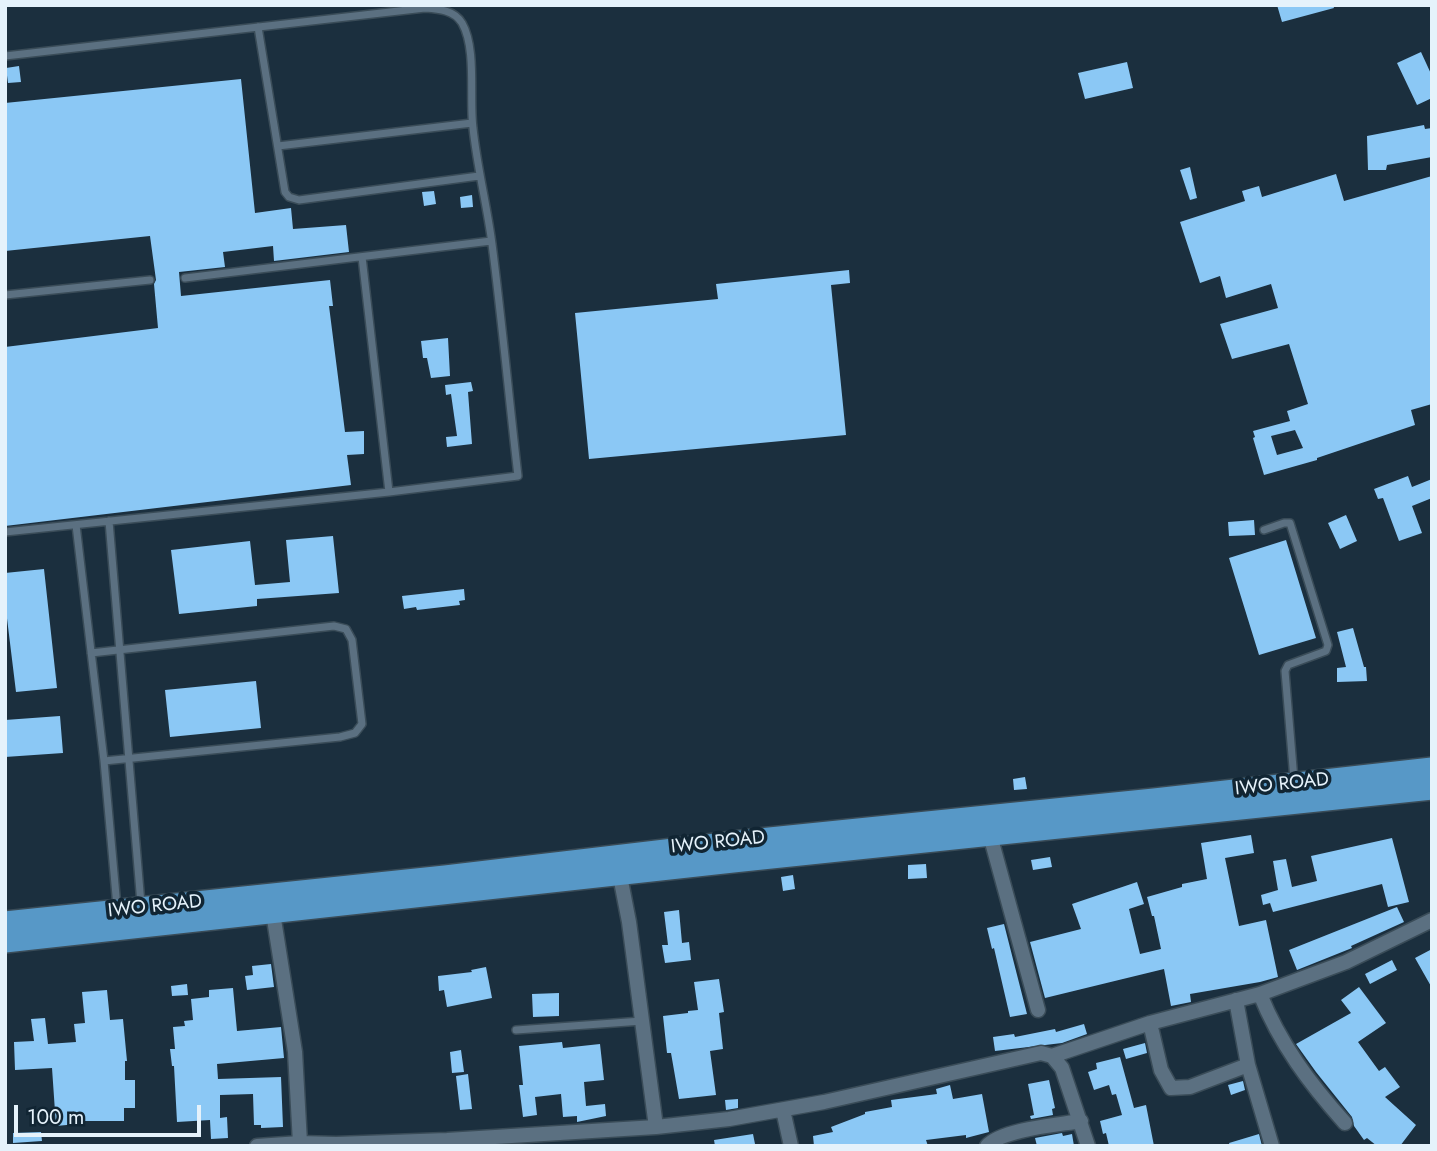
<!DOCTYPE html>
<style>
body{margin:0}
#map{position:relative;width:1437px;height:1151px;overflow:hidden;background:#1b2f3e;font-family:Jost,sans-serif}
canvas{display:block}
.frame{position:absolute;inset:0;border:7px solid #e5f2fb;pointer-events:none}
.scale{position:absolute;left:14px;top:1105px;width:187px;height:32px;box-sizing:border-box;border:4px solid #e5f2fb;border-top:0;padding-left:9px;font-size:21px;line-height:24px;white-space:nowrap;color:#e5f2fb;-webkit-text-stroke:5px #112533;paint-order:stroke}
</style>
<div id="map">
<canvas width="1437" height="1151"></canvas>
<div class="frame"></div>
<div class="scale">100 m</div>
</div>
<script>
const c = document.querySelector('canvas').getContext('2d');
c.lineJoin = 'round';
function paint(path, color) {
  c.fillStyle = color;
  c.fill(path, 'evenodd');
}
function stroke(path, color, width, dash) {
  c.strokeStyle = color;
  c.lineWidth = width;
  c.lineCap = dash ? 'butt' : 'round';
  c.setLineDash(dash || []);
  c.stroke(path);
}
function drawText(font, color, halo, rows, align = 'center') {
  c.font = font + ' Jost,sans-serif';
  c.lineWidth = 7;
  c.setLineDash([]);
  c.textBaseline = 'middle';
  c.strokeStyle = halo;
  c.fillStyle = color;
  for (const [text, x, y, turn = 0] of rows) {
    c.save();
    c.translate(x, y);
    c.rotate((+turn || 0) * Math.PI / 180);
    c.textAlign = isNaN(turn) ? turn : align;
    if (halo) c.strokeText(text, 0, 0);
    c.fillText(text, 0, 0);
    c.restore();
  }
}
const building = new Path2D(`
 M1277,5h56l1,3 -52,14z
 M1421,52l11,24v22l-15,7 -20,-42z
 M1127,62l6,26 -48,11 -7,-26z
 M19,66l2,16 -13,1 -2,-15z
 M241,79l14,134 36,-5 2,21 53,-4 3,27 -75,9 -1,-15 -50,6 2,15 -46,5 2,24 149,-16 3,26h-4l16,126 19,-1v23l-17,1 4,30 -346,41v-179l153,-19 -4,-44 2,-4 -6,-44 -145,15v-148z
 M1424,125l1,4 7,-1v29l-45,8 -1,5h-18l-1,-34z
 M1190,167l7,31 -7,2 -10,-30z
 M1336,174l8,27 88,-25v228l-21,6 4,15 -98,33v2l-53,15 -11,-37 2,-1 -2,-6 37,-10 -3,-10 21,-7 -19,-60 -57,15 -12,-35 58,-16 -7,-24 -45,14 -6,-22 -20,7 -20,-61 65,-21 -3,-10 17,-5 3,11zM1295,430l8,18 -26,7 -6,-19z
 M434,191l2,13 -12,2 -2,-14z
 M472,195l1,12 -12,1 -1,-11z
 M849,270l1,13 -19,2 15,150 -257,24 -14,-146 143,-14 -2,-15z
 M448,338l2,38 -19,2 -4,-20h-4l-2,-17z
 M471,382l2,9 -5,1 4,52 -25,3 -1,-10 11,-1 -6,-42 -5,1 -1,-10z
 M1408,476l4,11 20,-8v19l-20,8 10,27 -23,8 -16,-43 -5,1 -4,-10z
 M1346,515l11,26 -17,8 -12,-26z
 M1254,520l1,15 -26,1 -1,-14z
 M333,536l6,57 -82,6v7l-78,8 -8,-64 79,-9 5,44 35,-3 -4,-42z
 M1286,540l30,98 -57,17 -30,-97z
 M44,569l13,119 -41,4 -11,-90v-29z
 M464,589l1,11 -6,1 1,4 -43,5 -1,-3 -12,2 -2,-13z
 M1353,628l11,39h2l1,14 -30,1v-14l9,-1 -9,-35z
 M256,681l5,47 -91,9 -5,-47z
 M60,716l3,37 -58,4v-37z
 M1025,777l2,12 -13,1 -1,-11z
 M1251,835l3,18 -29,5 14,68 27,-6 12,57 -18,5 -70,12 1,8 -20,4 -7,-37 -119,29 -15,-56 51,-13 -9,-25 65,-22 7,22 -15,5 11,45 21,-5 -7,-33h-2l-5,-19 35,-10v-3l25,-5 -6,-36z
 M1392,838l17,64 -21,5 -6,-23 -109,28 -3,-9 -7,2 -2,-10 17,-5 -5,-29 13,-2 6,28 25,-6 -6,-25z
 M1050,857l2,10 -19,3 -2,-10z
 M926,864l1,14 -19,1v-14z
 M793,875l2,14 -12,2 -2,-14z
 M1397,907l7,15 -53,24 1,2 -55,22 -8,-20z
 M679,910l3,33 7,-1 2,18 -26,3 -3,-18h6l-4,-33z
 M1004,924l23,90 -17,3 -16,-69 -2,1 -5,-21z
 M1432,949v39l-17,-30z
 M1392,960l5,10 -27,14 -5,-10z
 M271,964l3,23 -27,3 -2,-14 8,-1 -1,-9z
 M486,967l6,31 -45,9 -3,-17 -5,1 -1,-15 34,-4 -1,-2z
 M719,979l5,33 -5,1 4,36 -13,2 6,44 -37,4 -8,-46h-4l-4,-37 25,-3v-2l10,-1 -4,-28z
 M187,984l1,11 -16,1 -1,-10z
 M1359,987l27,36 -28,19 21,29 6,-4 15,20 -15,10 31,28 -16,21h-23l-10,-8 -3,2 -10,-14 -2,-9 -36,-45 -20,-28 55,-31 -10,-13z
 M233,988l4,43 44,-4 3,31 -67,6 1,15 63,-2 2,50 -22,1v-3h-7l-1,-31 -33,1v23l7,-1 1,21 -17,1 -1,-19 -33,2 -3,-56h-2l-2,-17h5l-2,-22 12,-1 -1,-5 9,-1 -2,-21 18,-2v-7z
 M107,990l3,30 13,-1 4,42h-2v19h10v28h-11v13h-47v3l-21,2 -4,-58 -37,2 -1,-28 20,-1 -3,-22 14,-1 3,26 28,-2 -2,-18 11,-1 -3,-31z
 M559,993v23l-26,1 -1,-23z
 M1084,1024l3,10 -25,9 -67,8 -2,-14 21,-3 1,3 40,-8 1,3z
 M562,1042l1,6 37,-4 4,36 -20,2 2,24 19,-2 1,12 -29,6v-6l-14,1 -2,-23 -26,3 2,18 -14,2 -4,-32h4l-4,-39z
 M1145,1043l2,10 -21,6 -3,-10z
 M461,1050l3,22 -12,1 -2,-21z
 M1120,1057l14,51 12,-3 8,41h-45l-3,-13 -3,1 -3,-13 22,-6 -6,-21 -4,1 -3,-10 -15,5 -6,-18 9,-3 -1,-6z
 M468,1074l4,35 -12,1 -4,-34z
 M1049,1080l6,28 -3,1 1,6 -22,4 -1,-3 4,-1 -6,-31z
 M1243,1081l2,9 -14,5 -3,-10z
 M950,1085l3,14 29,-5 7,38 -23,6v-3l-40,5 2,6h-114l-1,-10 20,-4 -2,-5 34,-13v-2l27,-5 -1,-7 46,-6 -1,-5z
 M738,1099v9l-12,2 -1,-10z
 M41,1132l1,9 -29,2v-10z
 M1062,1133l1,3 9,-2 2,12h-37l-2,-8z
 M753,1134l2,10 -40,2 -1,-6z
 M1259,1134l3,12h-32l-1,-3z`);
const lane = new Path2D(`
 M258,27l27,165 4,5 10,3 180,-24
 M5,56l420,-48c14,1 29,2 37,15 15,26 7,75 11,105 4,39 14,77 19,116 10,77 17,155 26,232l-129,16 -384,40
 M278,146l194,-23
 M362,257l27,235
 M185,278l306,-37
 M5,295l145,-15
 M109,521l32,383
 M76,525l28,236 13,146
 M1264,530l20,-7h6l38,122 -2,6 -38,14 -3,6 9,109
 M91,653l243,-27 12,3 6,11 10,84 -7,9 -15,4 -236,24
 M516,1030l126,-9`);
const street = new Path2D(`
 M990,835l48,175
 M620,876l9,46 27,205
 M273,913l22,139 5,91
 M1260,994c20,50 50,90 85,129
 M1236,1000l12,65 24,81
 M1150,1023l11,47 10,18 19,-1 58,-22
 M1052,1056l98,-33 110,-29 86,-32 86,-42
 M783,1110l8,36
 M257,1146l43,-3 36,1 111,-4 209,-13 73,-8 95,-17 217,-49 11,3 10,12 26,78
 M987,1146c16,-17 71,-21 94,-25`);
const primary = new Path2D(`
 M5,922l440,-46 305,-36 404,-41 278,-31
 M5,942l728,-80 699,-73`);
const streetNames = [
 ["IWO ROAD",1282,785,-6],
 ["IWO ROAD",718,843,-6],
 ["IWO ROAD",155,907,-6]
];
paint(building, '#8bc8f5');
stroke(lane, '#3a4c58', 10);
stroke(street, '#3a4c58', 17);
stroke(primary, '#3a4c58', 24);
stroke(lane, '#5b7081', 7);
stroke(street, '#5b7081', 14);
stroke(primary, '#5798c7', 21);
drawText('19px', '#e5f2fb', '#112533', streetNames);
</script>
